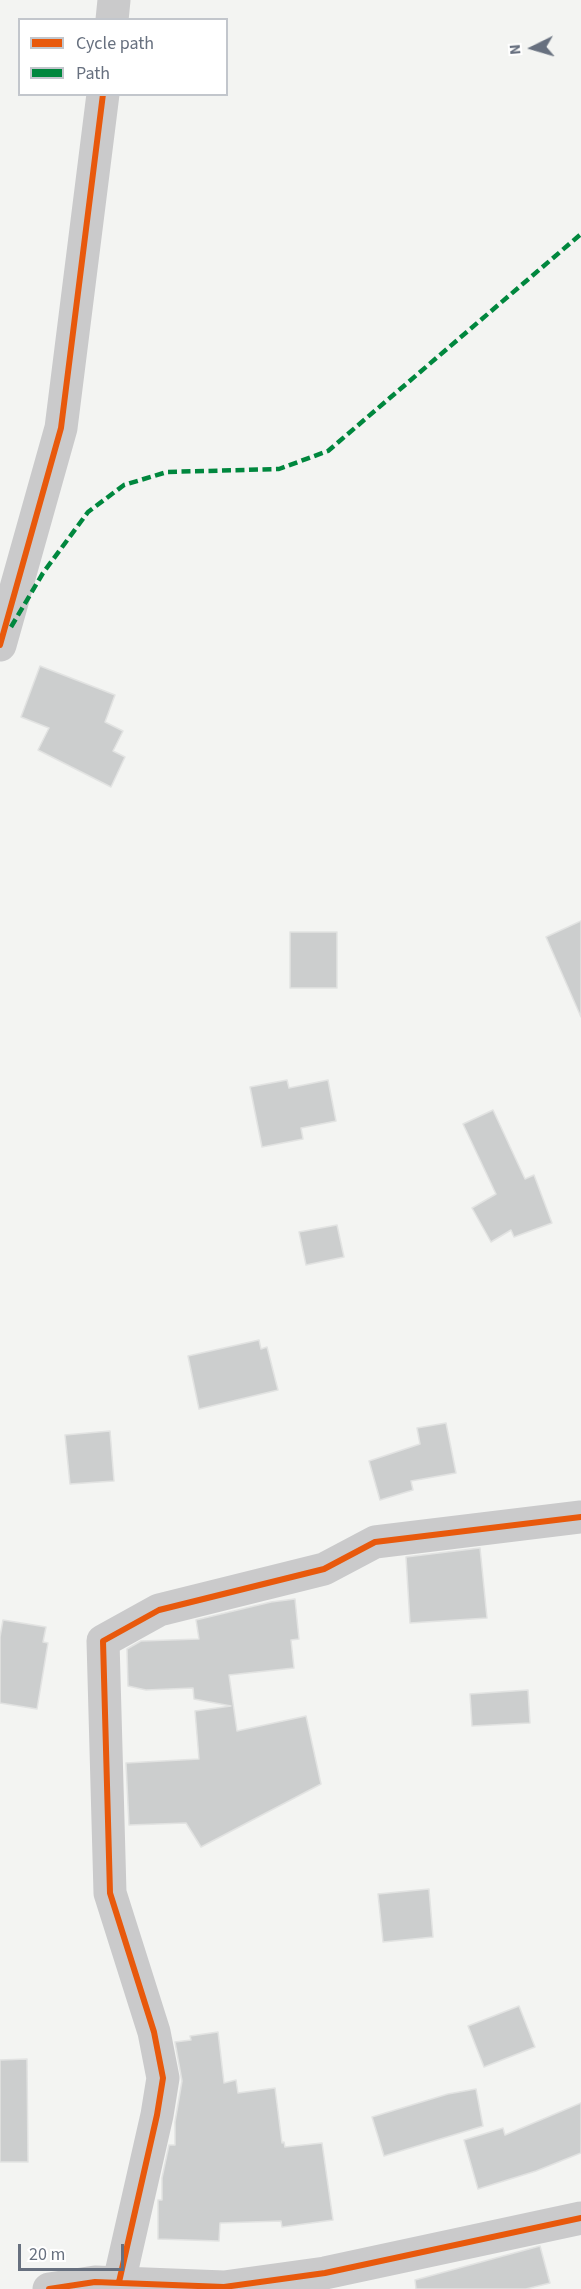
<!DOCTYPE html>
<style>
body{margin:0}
#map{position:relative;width:581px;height:2289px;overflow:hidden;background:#f3f4f2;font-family:"Source Sans 3",sans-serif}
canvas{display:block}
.legend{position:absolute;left:18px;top:18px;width:210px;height:78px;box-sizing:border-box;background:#fff;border:2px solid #c2c6cc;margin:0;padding:8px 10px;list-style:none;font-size:18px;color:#67707f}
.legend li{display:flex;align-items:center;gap:12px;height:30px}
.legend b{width:30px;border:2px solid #c2c6cc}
.north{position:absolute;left:503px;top:18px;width:60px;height:60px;-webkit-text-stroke:4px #fff;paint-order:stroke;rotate:265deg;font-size:16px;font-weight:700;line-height:24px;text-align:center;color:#67707f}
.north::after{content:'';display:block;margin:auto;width:21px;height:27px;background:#67707f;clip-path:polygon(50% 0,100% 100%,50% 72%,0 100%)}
.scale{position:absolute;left:18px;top:2244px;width:106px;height:27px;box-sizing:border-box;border:3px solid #67707f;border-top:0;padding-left:8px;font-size:18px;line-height:21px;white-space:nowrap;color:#67707f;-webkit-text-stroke:4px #fff;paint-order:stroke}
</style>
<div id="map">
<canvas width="581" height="2289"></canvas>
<ul class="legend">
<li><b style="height:8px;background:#e8590c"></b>Cycle path</li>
<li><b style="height:8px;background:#00873e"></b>Path</li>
</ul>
<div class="north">N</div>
<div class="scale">20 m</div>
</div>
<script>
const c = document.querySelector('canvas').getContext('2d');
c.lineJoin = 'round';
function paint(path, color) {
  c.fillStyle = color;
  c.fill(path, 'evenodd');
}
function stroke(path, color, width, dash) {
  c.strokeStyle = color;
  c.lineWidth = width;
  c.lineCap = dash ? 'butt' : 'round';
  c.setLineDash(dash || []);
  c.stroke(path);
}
const building = new Path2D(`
 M40,666l75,29 -10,27 18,9 -10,20 12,6 -14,30 -73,-37 11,-22 -28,-11z
 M581,921v96l-35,-80z
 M290,932h47v56h-47z
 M287,1080l2,8 39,-8 8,41 -35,7 2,11 -41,8 -12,-60z
 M493,1110l32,69 9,-4 18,48 -38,14 -3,-7 -20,12 -19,-34 24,-14 -33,-70z
 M337,1225l7,32 -38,8 -7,-33z
 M259,1340l2,9 6,-2 11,43 -79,19 -11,-53z
 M446,1423l10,50 -45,8 2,9 -33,10 -11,-39 51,-17 -3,-16z
 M110,1431l4,50 -44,3 -5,-49z
 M480,1548l7,70 -77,5 -4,-66z
 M295,1599l4,40 -8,1 3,28 -65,7 8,56 69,-15 15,68 -120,63 -15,-24 -57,2 -3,-62 73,-4 -4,-48 36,-5 -37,-7 -1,-11 -47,2 -18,-4 -1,-37 14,-8 58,-2 -3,-19 75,-18z
 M3,1620l43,7 -3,15 5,1 -11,66 -37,-6v-66z
 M528,1690l2,33 -58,3 -2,-32z
 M429,1889l4,48 -50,5 -5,-48z
 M519,2006l16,41 -51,20 -16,-41z
 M218,2032l6,51 12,-3 2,13 37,-5 7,55 2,-1 1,5 37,-4 11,77 -51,7 -1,-6 -61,2 -1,18 -61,-2v-39h4v-22l7,-33h6v-23l7,-41 -7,-39 16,-2 -1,-4z
 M27,2059l1,103h-28v-102z
 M476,2089l7,37 -99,30 -12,-39 76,-23z
 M581,2103v50l-45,18 -58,18 -14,-49 39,-12 2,7z
 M540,2246l10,37 -24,6h-110l-1,-9z`);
const minor = new Path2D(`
 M112,20l2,-20
 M0,645l61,-217 42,-334
 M119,2282l38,-167 6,-37 -9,-46 -44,-139 -7,-252 56,-31 165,-41 51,-27 206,-25
 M49,2289l46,-7 129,5 101,-14 256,-55`);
const quiet = new Path2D(`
 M11,627l32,-54 45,-61 36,-27 43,-13 112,-3 49,-18 253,-217`);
const cycleway = new Path2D(`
 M0,645l61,-217 42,-334
 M119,2282l38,-167 6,-37 -9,-46 -44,-139 -7,-252 56,-31 165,-41 51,-27 206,-25
 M49,2289l46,-7 129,5 101,-14 256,-55`);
paint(building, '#cccece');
stroke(building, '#e2e3e2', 1.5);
stroke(minor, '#cacacb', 33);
stroke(quiet, '#00873e', 4.5, [9, 4.5]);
stroke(cycleway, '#e8590c', 6);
</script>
